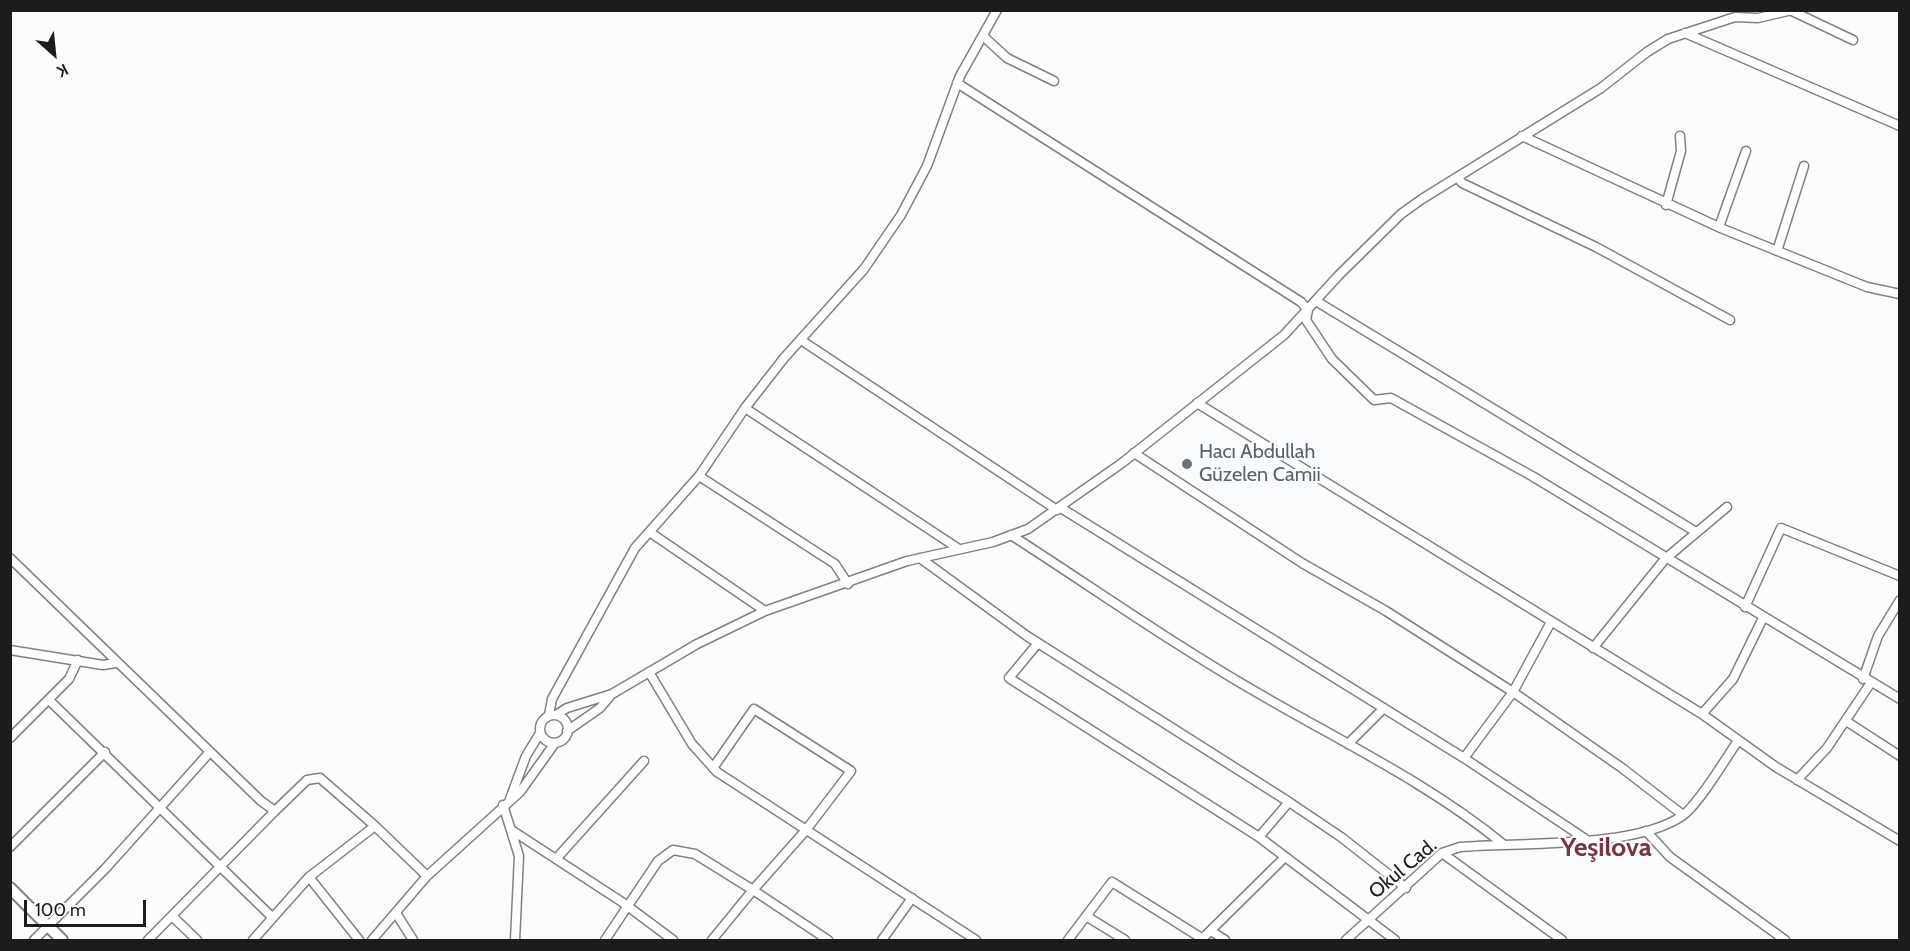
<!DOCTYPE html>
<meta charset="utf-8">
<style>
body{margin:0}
#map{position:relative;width:1910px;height:951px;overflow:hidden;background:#fafbfd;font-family:Cabin,sans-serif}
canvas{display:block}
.frame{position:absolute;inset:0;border:12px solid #1c1c1d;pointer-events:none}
.north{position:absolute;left:24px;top:24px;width:60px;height:60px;-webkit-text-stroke:4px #fafbfd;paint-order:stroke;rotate:153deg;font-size:16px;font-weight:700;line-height:24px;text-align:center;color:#1c1c1d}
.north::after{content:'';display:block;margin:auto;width:21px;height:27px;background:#1c1c1d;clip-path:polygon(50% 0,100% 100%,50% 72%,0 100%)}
.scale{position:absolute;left:24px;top:900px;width:122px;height:27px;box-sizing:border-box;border:3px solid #1c1c1d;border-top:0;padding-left:8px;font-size:18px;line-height:21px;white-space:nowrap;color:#1c1c1d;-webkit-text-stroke:4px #fafbfd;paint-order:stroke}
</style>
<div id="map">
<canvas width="1910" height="951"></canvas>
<div class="frame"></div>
<div class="north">K</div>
<div class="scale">100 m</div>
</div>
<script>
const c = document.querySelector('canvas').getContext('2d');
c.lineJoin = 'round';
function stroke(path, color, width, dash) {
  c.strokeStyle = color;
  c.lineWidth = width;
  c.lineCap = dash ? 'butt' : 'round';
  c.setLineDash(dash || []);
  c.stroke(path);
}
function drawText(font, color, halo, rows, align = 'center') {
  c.font = font + ' Cabin,sans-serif';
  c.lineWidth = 4.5;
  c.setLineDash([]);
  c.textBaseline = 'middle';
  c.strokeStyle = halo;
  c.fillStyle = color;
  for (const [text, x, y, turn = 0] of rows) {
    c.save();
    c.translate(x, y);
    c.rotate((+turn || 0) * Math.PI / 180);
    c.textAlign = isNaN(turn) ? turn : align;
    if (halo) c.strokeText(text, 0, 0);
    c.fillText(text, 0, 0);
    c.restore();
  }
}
const minor = new Path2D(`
 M1792,11l61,29
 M1685,33l215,93
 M983,36l24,22 47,23
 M957,83l344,219 7,8 -2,10 26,39 42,41 17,-2 141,78 368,223
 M1522,136l201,93 144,58 33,7
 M1457,177l5,6 134,64 134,73
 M1666,205l15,-54 -1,-15
 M1719,227l27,-76
 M1777,251l27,-85
 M1316,301l380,231
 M801,340l256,170
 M1197,403l505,311 74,53 124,74
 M745,408l214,141
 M1134,453l168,110 84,48 127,81 109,76 61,47
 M699,476l136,88 13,20
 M1061,508l403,250 123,82
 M651,533l114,78
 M1011,535c84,54 166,112 252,161 81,47 168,89 240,148
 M10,558l251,243 14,10 32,-31 13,-2 55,48
 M920,558l107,78 262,166 -30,35
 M1745,607l36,-79 119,48
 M1038,643l-29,35 250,159 136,103
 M1593,648l72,-89 62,-52
 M10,650l93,15 13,-2
 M649,672l43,72 25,28 259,168
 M1863,679l15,-43 22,-36
 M49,700l223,217
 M1702,714l31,-35 30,-61
 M540 729a14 14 0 1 1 28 0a14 14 0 1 1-28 0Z
 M549,715l3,-16 83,-151 64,-72 46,-68 39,-50 80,-89 37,-54 26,-49 33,-90 37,-66
 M556,715l11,-7 45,-14 85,-50 68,-33 142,-50 86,-19 35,-13 94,-66 162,-128 55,-60 62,-61 21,-15 179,-111 46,-36 21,-13 67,-22 23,1 34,-8
 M1846,721l54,35
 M567,731l33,-23 12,-14
 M10,738l59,-59 9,-19
 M1348,744l36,-36
 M1464,758l49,-66 38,-70
 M1797,780l30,-32 43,-64
 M510,799l16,-43 14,-23
 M1289,802l52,35 65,51
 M503,805l16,51 -4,84
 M513,831l109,71 51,38
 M1646,831l24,26 115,83
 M10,847l95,-95
 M1442,853l120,87
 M556,859l88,-98
 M309,877l50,63
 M396,913l17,27
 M172,916l25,24
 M1086,916l39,24
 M1211,931l14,9
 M34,940l71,-71 104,-116
 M148,940l127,-129
 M253,940l56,-63 66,-51 52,50
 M372,940l55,-64 93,-84 35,-49
 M605,940l53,-79 15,-11 22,4 58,36 53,-60 45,-59 -97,-62 -41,59
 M712,940l41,-50 75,50
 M882,940l30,-42
 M1068,940l44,-58 91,57
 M1201,940l83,-82
 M1346,940l96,-87 18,-6c58,-5 174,2 222,-31 16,-11 43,-56 55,-74`);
const tertiary = new Path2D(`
 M10,888l52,52`);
const markers = [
 [1187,464,6,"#6b7280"]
];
const worshipNames = [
 ["Hacı Abdullah",1199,452],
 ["Güzelen Camii",1199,475]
];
const streetNames = [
 ["Okul Cad.",1403,869,-40]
];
const districtNames = [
 ["Yeşilova",1606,848]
];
stroke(minor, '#808183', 11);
stroke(tertiary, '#808183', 14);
stroke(minor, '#fff', 8);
stroke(tertiary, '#fff', 10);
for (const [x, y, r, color] of markers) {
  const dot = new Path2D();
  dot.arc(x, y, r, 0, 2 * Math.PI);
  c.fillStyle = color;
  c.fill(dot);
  stroke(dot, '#fafbfd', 2);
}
drawText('20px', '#5b616d', '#fafbfd', worshipNames, 'left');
drawText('20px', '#1c1c1d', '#fafbfd', streetNames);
drawText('bold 26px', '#7b3441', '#fafbfd', districtNames);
</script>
